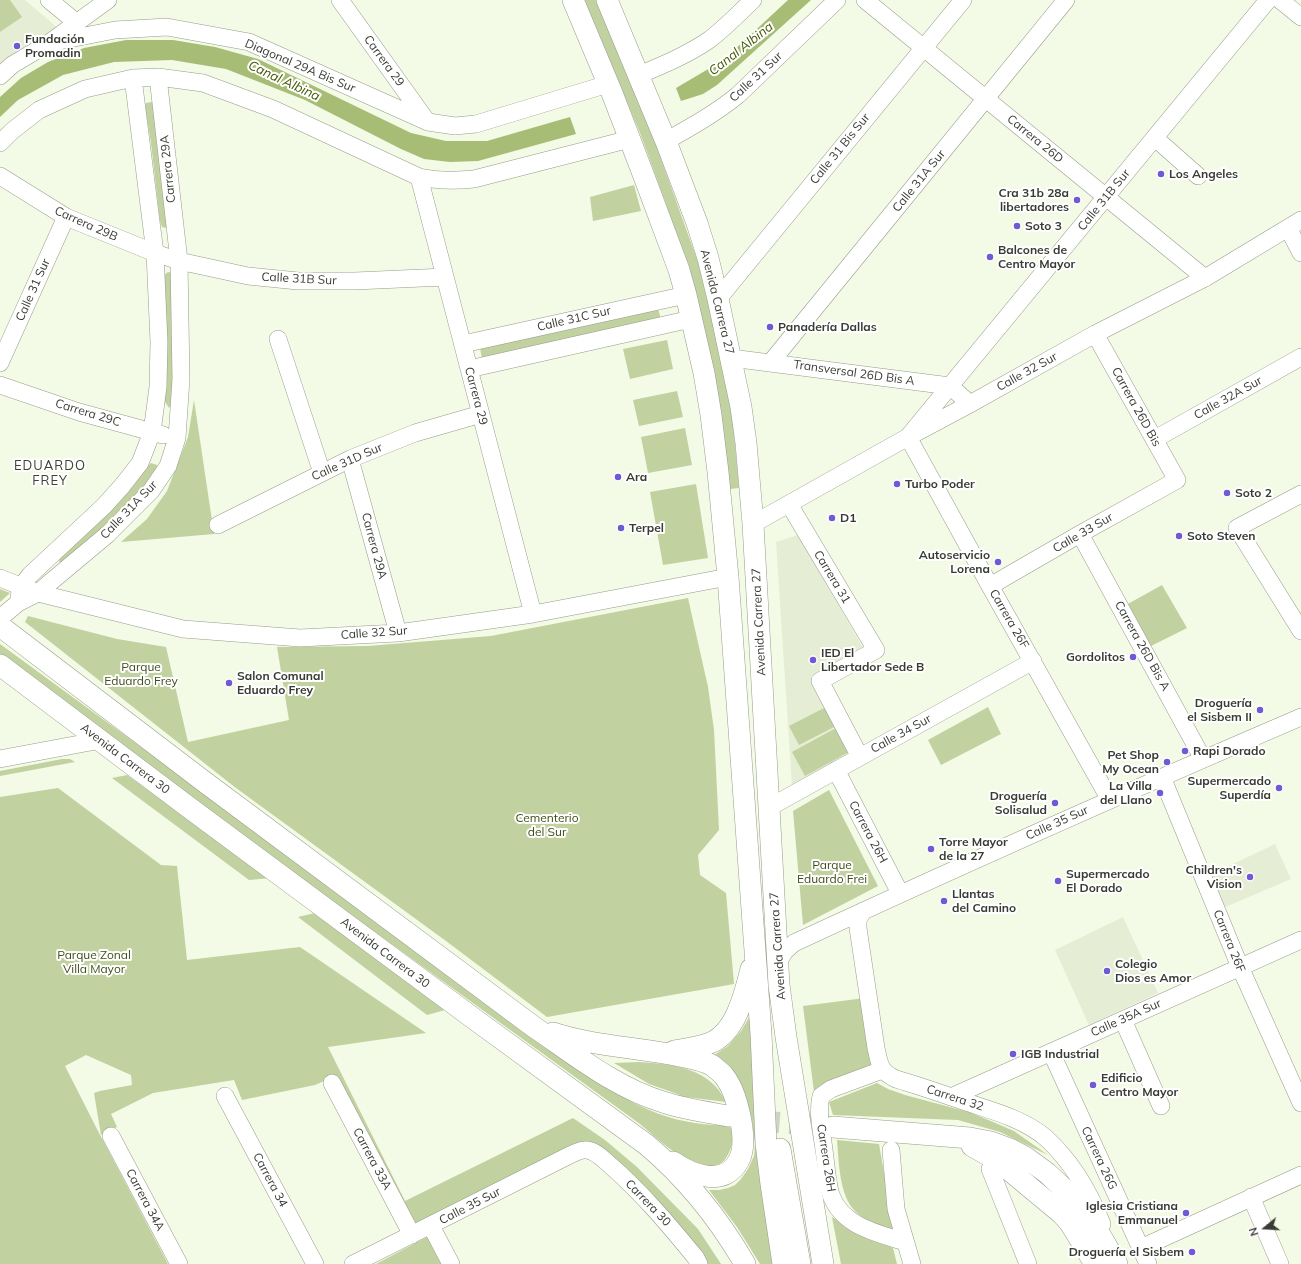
<!DOCTYPE html>
<meta charset="utf-8">
<style>
body{margin:0}
#map{position:relative;width:1301px;height:1264px;overflow:hidden;background:#f3fae6;font-family:Mulish,sans-serif}
canvas{display:block}
.north{position:absolute;left:1245px;top:1208px;width:40px;height:40px;-webkit-text-stroke:3px #fff;paint-order:stroke;rotate:252deg;font-size:11px;font-weight:700;line-height:16px;text-align:center;color:#393c34}
.north::after{content:'';display:block;margin:auto;width:14px;height:18px;background:#393c34;clip-path:polygon(50% 0,100% 100%,50% 72%,0 100%)}
</style>
<div id="map">
<canvas width="1301" height="1264"></canvas>
<div class="north">N</div>
</div>
<script>
const c = document.querySelector('canvas').getContext('2d');
c.lineJoin = 'round';
function paint(path, color) {
  c.fillStyle = color;
  c.fill(path, 'evenodd');
}
function stroke(path, color, width, dash) {
  c.strokeStyle = color;
  c.lineWidth = width;
  c.lineCap = dash ? 'butt' : 'round';
  c.setLineDash(dash || []);
  c.stroke(path);
}
function drawText(font, color, halo, rows, align = 'center') {
  c.font = font + ' Mulish,sans-serif';
  c.lineWidth = 4;
  c.setLineDash([]);
  c.textBaseline = 'middle';
  c.strokeStyle = halo;
  c.fillStyle = color;
  for (const [text, x, y, turn = 0] of rows) {
    c.save();
    c.translate(x, y);
    c.rotate((+turn || 0) * Math.PI / 180);
    c.textAlign = isNaN(turn) ? turn : align;
    if (halo) c.strokeText(text, 0, 0);
    c.fillText(text, 0, 0);
    c.restore();
  }
}
const built = new Path2D(`
 M0,0h25l34,29 -59,40z
 M798,535l65,113 -49,28 39,76 -61,34 -16,-244z
 M1275,844l16,35 -68,29 -13,-33z
 M1123,917l35,76 -69,32 -34,-75z`);
const green = new Path2D(`
 M0,0h10l12,17 -22,15z
 M584,0h12l51,120 51,142 19,74 16,87 6,65 -9,1 -9,-75 -31,-140 -25,-73 -25,-68z
 M152,102l3,4 14,119 -3,3 -4,-1 -2,-6 -9,-78 -6,-37 1,-3z
 M634,185l7,26 -48,10 -3,-24z
 M168,272l4,1 3,96 -4,36 -2,3 -4,-6 -1,-6v-121z
 M658,309l3,10 -179,40 -2,-11z
 M667,340l6,29 -43,10 -7,-30z
 M677,391l6,26 -44,9 -6,-26z
 M194,400l20,134 -93,8 26,-23 20,-28 21,-54z
 M685,428l7,37 -44,8 -7,-36z
 M151,463l6,2v4l-3,7 -54,58 -40,30 -1,-4 62,-61 15,-17 9,-13z
 M696,484l12,74 -45,7 -13,-73z
 M1162,585l25,43 -38,19 -23,-42z
 M0,589l10,4 -10,9z
 M688,598l20,89 6,43 5,100 -21,25 2,20 26,18 8,91 -187,33 -101,-76 -210,-153 -211,-166 3,-6 89,23 49,8 22,95 101,-22 -12,-73 91,-1 123,-10z
 M0,644l595,435c17,12 35,23 54,31 25,11 54,16 81,15 4,13 3,22 -4,33 -20,29 -70,-21 -86,-34l-399,-289 -241,-178z
 M826,707l10,19 -37,19 -10,-19z
 M988,707l13,27 -60,31 -13,-25z
 M836,728l13,24 -44,24 -13,-24z
 M62,759h8l5,3 -75,14v-5z
 M127,775l144,103 -22,2 -137,-102z
 M58,788l103,77 16,1 10,94 113,-13 126,86 -98,14 77,154 168,-83 32,22 32,27 61,62 23,35h-13l-21,-30 -16,-17 -74,-71 -184,83 -80,-152 -18,8 -73,15 -8,-20 -81,13 -42,21 6,13 -16,8 -7,-42 6,-2 32,-6 -1,-10 -45,-20 -21,11 33,65 70,133h-168v-467z
 M829,790l49,96 -75,39 -10,-114z
 M315,913l130,97 -18,5 -129,-98z
 M865,998l11,70 -62,24 -11,-86z
 M754,1009l22,255h-16l-23,-37 -28,-37h10l9,-2 7,-3 6,-6 7,-10 6,-13 1,-11 -3,-24 -6,-23 -35,-41 17,-11 13,-15z
 M640,1062c26,2 57,4 76,25 4,4 7,10 10,15l-40,-5 -37,-13 -35,-21z
 M877,1083l11,6 17,6 67,18 42,18 34,24 -48,-23 -42,-12 -125,-5 -4,-13z
 M837,1140l42,4 15,87c-13,-5 -29,-10 -39,-20 -16,-16 -16,-49 -18,-71z
 M832,1217l26,16 35,15 4,16h-56z
 M427,1237l14,27h-65z`);
const water = new Path2D(`
 M788,0h23l-94,85 -14,9 -22,7 -5,-13 34,-20 21,-15z
 M126,40h47l42,7 43,12 153,74 35,8h41l83,-24 6,17 -98,27 -28,1 -26,-3 -23,-10 -96,-49 -79,-31 -54,-9 -58,2 -51,13 -45,25 -18,17v-20l21,-19 27,-16 36,-14z`);
const majorTunnel = new Path2D(`
 M728,1116l45,6 60,5`);
const minor = new Path2D(`
 M49,0l28,23
 M340,0l86,120
 M865,0l340,278
 M1280,0l21,17
 M49,43l66,-13 52,-3 82,15 179,80 27,4 21,-2 132,-40
 M639,75c24,-10 48,-20 70,-35 16,-12 30,-27 44,-40
 M0,76l12,-11 37,-22 59,-43
 M1155,138l43,38
 M666,141c25,-14 50,-28 72,-46l99,-95
 M0,143l12,-12 27,-21 46,-21 48,-11 25,-1 45,6 70,26 146,68c19,4 35,4 55,2l156,-40
 M0,176l66,41 89,36 24,8 69,15 50,5h57l90,-4
 M419,177l114,437
 M1288,228l13,25
 M718,299l245,-299
 M278,339l44,134
 M463,344l223,-49
 M731,358l219,28 20,18
 M771,362l295,-362
 M0,363l66,-146
 M469,369l222,-50
 M0,385l79,27 84,23
 M1155,439l146,-82
 M350,459l48,174
 M1301,494l-64,34 64,103
 M789,504l87,146 -56,31 40,76
 M753,524l155,-87 62,-33 125,-70 110,-56 96,-58
 M218,525l132,-66 65,-26 66,-19
 M1080,534l123,225
 M0,578l38,15 145,36 117,9 98,-5 135,-19 195,-37
 M990,586l90,-52 97,-54 -82,-146
 M19,597l2,-10 9,-12 74,-69 18,-20 18,-23 12,-31 6,-45 1,-45 -4,-89 -22,-175
 M0,618l18,-15 20,-10 9,-8 61,-51 43,-43 17,-25 9,-28 4,-59 -2,-118 -21,-184
 M0,759l101,-19
 M836,770l64,123
 M1162,777l78,190 61,136
 M1110,800l-120,-214 -82,-149 360,-437
 M770,807l263,-146
 M863,911l-5,9v8l18,120c4,17 3,23 20,31 24,7 47,15 70,23 27,9 58,17 80,36 25,23 44,55 56,86
 M778,962l7,-11 9,-8c168,-78 337,-153 507,-226
 M1123,1020l38,86
 M1051,1052l97,212
 M882,1070l-51,19 -10,7c-4,17 1,37 3,54 2,13 3,33 7,45 11,31 46,38 74,47
 M332,1083l80,152
 M225,1096l90,168
 M951,1097l350,-157
 M111,1136l68,128
 M891,1150l5,59 16,55
 M990,1169l38,95
 M1251,1197l29,67
 M431,1226l20,38
 M1141,1248l160,-73
 M353,1264l217,-109c5,-2 11,-6 17,-5 9,1 17,10 23,15 32,28 59,60 86,93l3,6`);
const major = new Path2D(`
 M573,0l39,93 33,86 34,91 7,25 18,78 7,42 7,57 10,105 33,457 5,109 5,41 12,80
 M607,0l60,144 30,79 11,35 10,41 23,108 5,36 7,81 26,461 7,52 37,227
 M0,626l206,157 328,244c40,27 82,61 129,75 21,7 43,10 65,14
 M0,665l187,141 290,215 170,124c40,34 72,74 98,119
 M553,1033c37,12 77,14 116,21 15,3 31,4 44,12 3,3 8,6 11,10 13,16 25,65 15,84 -14,28 -47,15 -66,2
 M674,1051c12,-2 25,-4 36,-8 26,-10 35,-50 41,-74
 M833,1127l137,11 21,4 19,7 15,8 22,16 27,25 14,16 29,50
 M972,1146l25,14 65,54 8,9 25,41
 M780,1149l20,115`);
const markers = [
 [17,46,4,"#7059d3"],
 [1161,174,4,"#7059d3"],
 [1077,200,4,"#7059d3"],
 [1017,226,4,"#7059d3"],
 [990,257,4,"#7059d3"],
 [770,327,4,"#7059d3"],
 [618,477,4,"#7059d3"],
 [897,484,4,"#7059d3"],
 [1227,493,4,"#7059d3"],
 [832,518,4,"#7059d3"],
 [621,528,4,"#7059d3"],
 [1179,536,4,"#7059d3"],
 [998,562,4,"#7059d3"],
 [1133,657,4,"#7059d3"],
 [813,660,4,"#7059d3"],
 [229,683,4,"#7059d3"],
 [1260,710,4,"#7059d3"],
 [1185,751,4,"#7059d3"],
 [1167,762,4,"#7059d3"],
 [1279,788,4,"#7059d3"],
 [1160,793,4,"#7059d3"],
 [1055,803,4,"#7059d3"],
 [931,849,4,"#7059d3"],
 [1250,877,4,"#7059d3"],
 [1058,881,4,"#7059d3"],
 [944,901,4,"#7059d3"],
 [1107,971,4,"#7059d3"],
 [1013,1054,4,"#7059d3"],
 [1093,1085,4,"#7059d3"],
 [1186,1213,4,"#7059d3"],
 [1192,1252,4,"#7059d3"]
];
const poiNames = [
 ["Fundación",25,39],
 ["Promadin",25,53],
 ["Los Angeles",1169,174],
 ["Cra 31b 28a",1069,193,"right"],
 ["libertadores",1069,207,"right"],
 ["Soto 3",1025,226],
 ["Balcones de",998,250],
 ["Centro Mayor",998,264],
 ["Panadería Dallas",778,327],
 ["Ara",626,477],
 ["Turbo Poder",905,484],
 ["Soto 2",1235,493],
 ["D1",840,518],
 ["Terpel",629,528],
 ["Soto Steven",1187,536],
 ["Autoservicio",990,555,"right"],
 ["Lorena",990,569,"right"],
 ["IED El",821,653],
 ["Libertador Sede B",821,667],
 ["Gordolitos",1125,657,"right"],
 ["Salon Comunal",237,676],
 ["Eduardo Frey",237,690],
 ["Droguería",1252,703,"right"],
 ["el Sisbem II",1252,717,"right"],
 ["Rapi Dorado",1193,751],
 ["Pet Shop",1159,755,"right"],
 ["My Ocean",1159,769,"right"],
 ["Supermercado",1271,781,"right"],
 ["Superdía",1271,795,"right"],
 ["La Villa",1152,786,"right"],
 ["del Llano",1152,800,"right"],
 ["Droguería",1047,796,"right"],
 ["Solisalud",1047,810,"right"],
 ["Torre Mayor",939,842],
 ["de la 27",939,856],
 ["Children's",1242,870,"right"],
 ["Vision",1242,884,"right"],
 ["Supermercado",1066,874],
 ["El Dorado",1066,888],
 ["Llantas",952,894],
 ["del Camino",952,908],
 ["Colegio",1115,964],
 ["Dios es Amor",1115,978],
 ["IGB Industrial",1021,1054],
 ["Edificio",1101,1078],
 ["Centro Mayor",1101,1092],
 ["Iglesia Cristiana",1178,1206,"right"],
 ["Emmanuel",1178,1220,"right"],
 ["Droguería el Sisbem",1184,1252,"right"]
];
const streetNames = [
 ["Carrera 29",384,61,54],
 ["Diagonal 29A Bis Sur",300,66,23],
 ["Calle 31 Sur",756,77,-43],
 ["Carrera 26D",1035,139,39],
 ["Calle 31 Bis Sur",840,149,-51],
 ["Carrera 29A",168,169,-96],
 ["Calle 31A Sur",919,181,-51],
 ["Calle 31B Sur",1104,200,-51],
 ["Carrera 29B",86,224,24],
 ["Calle 31B Sur",299,279,3],
 ["Calle 31 Sur",33,290,-66],
 ["Avenida Carrera 27",717,302,76],
 ["Calle 31C Sur",574,319,-13],
 ["Calle 32 Sur",1027,372,-29],
 ["Transversal 26D Bis A",854,373,8],
 ["Carrera 29",476,396,75],
 ["Calle 32A Sur",1228,398,-29],
 ["Carrera 26D Bis",1136,407,61],
 ["Carrera 29C",88,413,17],
 ["Calle 31D Sur",347,462,-24],
 ["Calle 31A Sur",129,510,-46],
 ["Calle 33 Sur",1083,533,-30],
 ["Carrera 29A",374,546,75],
 ["Carrera 31",832,577,59],
 ["Carrera 26F",1009,619,60],
 ["Avenida Carrera 27",759,622,-93],
 ["Calle 32 Sur",374,633,-4],
 ["Carrera 26D Bis A",1142,646,61],
 ["Calle 34 Sur",901,734,-29],
 ["Avenida Carrera 30",125,759,37],
 ["Calle 35 Sur",1057,823,-24],
 ["Carrera 26H",868,832,62],
 ["Carrera 26F",1229,941,68],
 ["Avenida Carrera 27",778,946,-94],
 ["Avenida Carrera 30",385,953,37],
 ["Calle 35A Sur",1126,1018,-24],
 ["Carrera 32",955,1098,18],
 ["Carrera 26H",826,1158,81],
 ["Carrera 26G",1099,1158,65],
 ["Carrera 33A",372,1159,62],
 ["Carrera 34",270,1180,62],
 ["Carrera 34A",145,1200,62],
 ["Carrera 30",648,1203,46],
 ["Calle 35 Sur",470,1206,-27]
];
const parkNames = [
 ["Parque",141,667],
 ["Eduardo Frey",141,681],
 ["Cementerio",547,818],
 ["del Sur",547,832],
 ["Parque",832,865],
 ["Eduardo Frei",832,879],
 ["Parque Zonal",94,955],
 ["Villa Mayor",94,969]
];
const waterNames = [
 ["Canal Albina",741,49,-38],
 ["Canal Albina",284,81,25]
];
const neighbourhoodNames = [
 ["EDUARDO",50,466],
 ["FREY",50,481]
];
paint(built, '#e5eed4');
paint(green, '#c1d1a0');
paint(water, '#a7bd75');
stroke(majorTunnel, '#ced4c2', 21, [21, 10]);
stroke(minor, '#969c8a', 18);
stroke(major, '#969c8a', 22);
stroke(minor, '#fff', 17);
stroke(major, '#fff', 21);
for (const [x, y, r, color] of markers) {
  const dot = new Path2D();
  dot.arc(x, y, r, 0, 2 * Math.PI);
  c.fillStyle = color;
  c.fill(dot);
  stroke(dot, '#fff', 1.5);
}
drawText('bold 12px', '#393c34', '#fff', poiNames, 'left');
drawText('12px', '#393c34', '#fff', streetNames);
drawText('12px', '#3f4d19', '#fff', parkNames);
drawText('italic 13px', '#465905', '#fff', waterNames);
c.letterSpacing = '1px';
drawText('13px', '#3e4334', '#fff', neighbourhoodNames);
c.letterSpacing = '0px';
</script>
